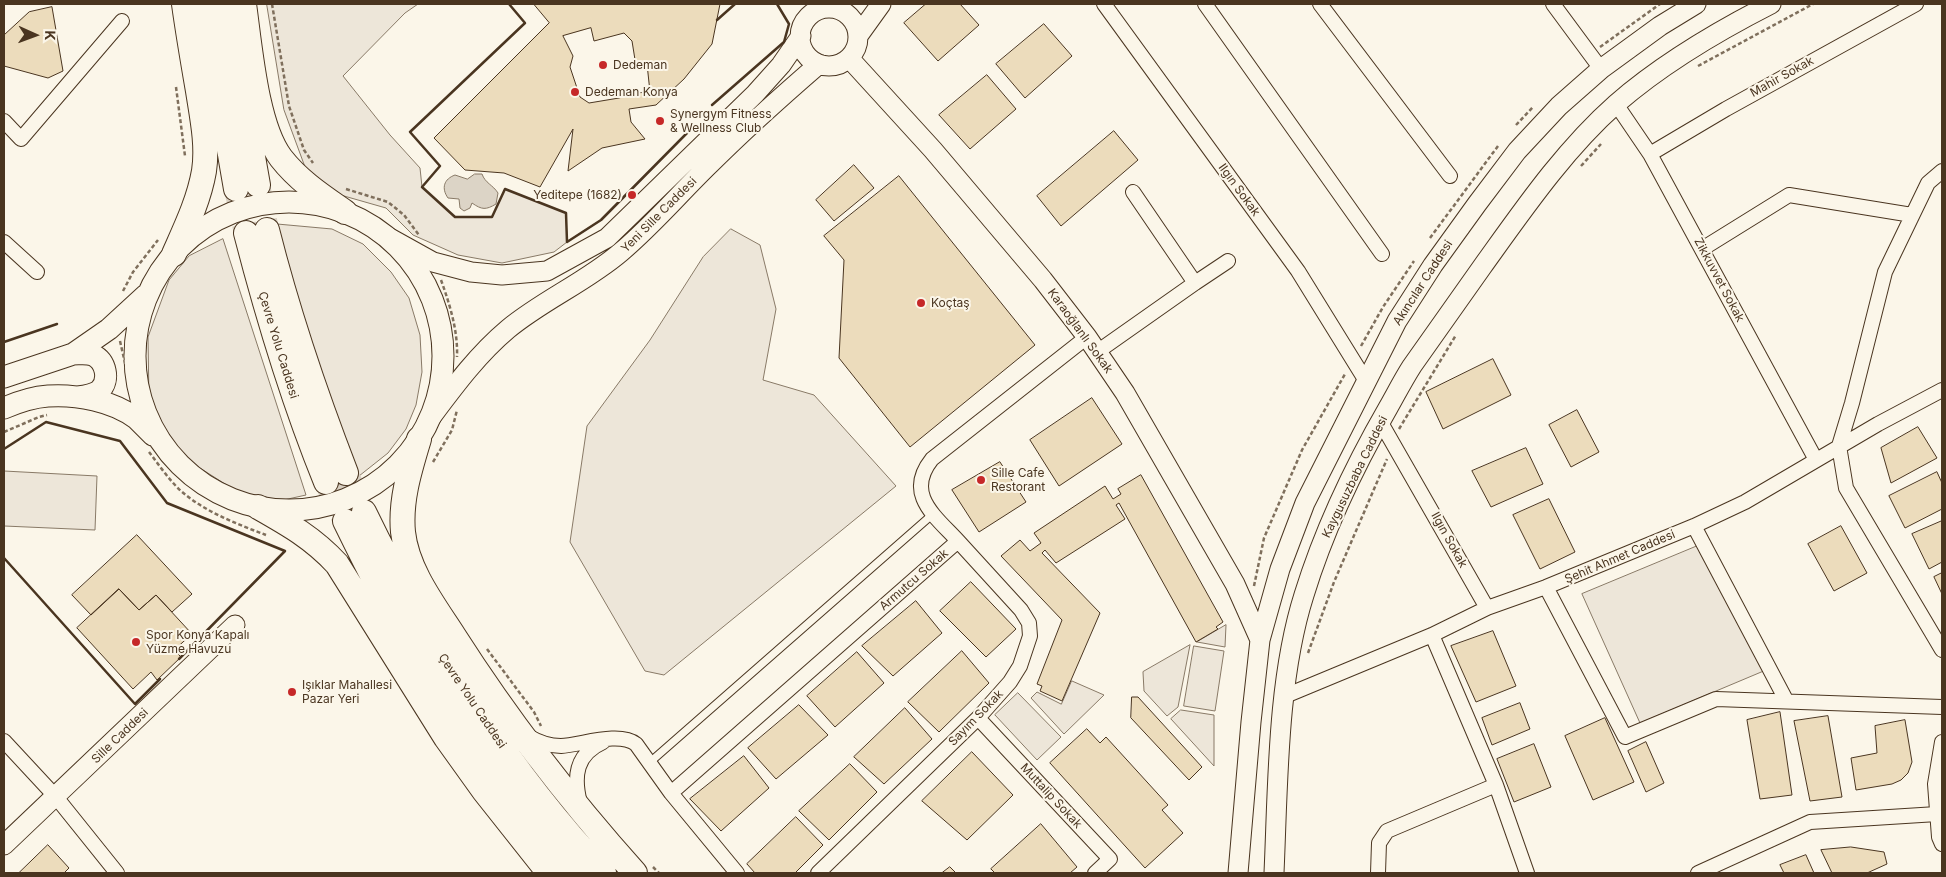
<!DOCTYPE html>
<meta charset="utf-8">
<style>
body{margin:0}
#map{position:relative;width:1946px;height:877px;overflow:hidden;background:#fbf6e9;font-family:Inter,sans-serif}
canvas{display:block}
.frame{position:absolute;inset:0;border:5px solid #4a3520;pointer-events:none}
.north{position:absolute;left:10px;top:10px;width:50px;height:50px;-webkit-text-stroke:4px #fbf6e9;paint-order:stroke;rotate:92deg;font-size:14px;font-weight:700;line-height:20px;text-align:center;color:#4a3520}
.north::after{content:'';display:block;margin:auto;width:18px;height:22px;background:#4a3520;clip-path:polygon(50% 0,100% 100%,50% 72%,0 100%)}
</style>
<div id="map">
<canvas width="1946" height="877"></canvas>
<div class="frame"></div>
<div class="north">K</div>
</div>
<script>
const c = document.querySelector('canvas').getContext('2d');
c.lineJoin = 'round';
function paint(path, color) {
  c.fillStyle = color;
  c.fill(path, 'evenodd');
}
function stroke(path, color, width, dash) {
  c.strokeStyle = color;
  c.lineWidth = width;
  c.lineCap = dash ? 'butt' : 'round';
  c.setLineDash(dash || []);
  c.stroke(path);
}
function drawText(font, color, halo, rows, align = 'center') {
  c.font = font + ' Inter,sans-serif';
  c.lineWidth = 4;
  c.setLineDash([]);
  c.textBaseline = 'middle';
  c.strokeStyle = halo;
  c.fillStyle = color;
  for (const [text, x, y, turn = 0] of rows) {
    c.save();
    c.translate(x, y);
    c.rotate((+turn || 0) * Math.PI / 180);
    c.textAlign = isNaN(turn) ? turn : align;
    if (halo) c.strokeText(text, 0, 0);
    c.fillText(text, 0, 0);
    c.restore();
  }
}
const green = new Path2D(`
 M267,4h151l-13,9 -62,63 47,59 30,33 2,19 33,30h37l13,-28 61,24 1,29 -13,10 -52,11 -44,-8 -45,-20 -27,-27 -49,-14 -32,-27 -21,-57z
 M277,224l55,5 31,15 28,28 18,26 11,37 2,37 -6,33 -10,24 -18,24 -29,23 -52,-132z
 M731,229l29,16 16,64 -13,71 51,15 82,91 -232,189 -19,-4 -75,-129 17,-116 63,-86 53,-83z
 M223,239l83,256 -27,6 -43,-10 -47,-30 -22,-25 -18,-34 -1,-65 21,-57 20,-24z
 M4,471l93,5 -2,54 -91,-4z
 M1700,545l66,125 -126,53 -58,-129z
 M1226,625l-1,22 -28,-5z
 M1190,645l-12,62 -11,9 -23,-25 -1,-19z
 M1194,646l30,5 -9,60 -31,-5z
 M1072,681l32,14 -40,39 -33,-36 6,-6 24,12z
 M1018,693l43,44 -24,23 -42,-45z
 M1181,710l33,5v51l-43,-47z`);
const water = new Path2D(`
 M475,174h7c3,9 11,11 16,19l-2,11c-10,6 -14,6 -24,-1l-2,5 -6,3 -4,-3 -1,-9 -11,-1c-7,-10 -4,-19 7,-23l12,4z`);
const building = new Path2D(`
 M534,4h186l-8,40 -28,35 -28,26 -27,4 2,13 14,17 -43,9 -34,23 5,-42 -33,58 -36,-14 -39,-3 -31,-32 115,-115z
 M926,4h34l19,21 -41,36 -34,-38z
 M52,7l11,64 -15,7 -44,-12v-31l25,-23z
 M1044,24l28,32 -47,42 -29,-34z
 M591,28l3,13 30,-8 8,8 4,25 11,-2 3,28 -15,1 -16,5 -30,5 -9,-6 -10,-30 3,-11 -10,-20z
 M987,75l29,34 -46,40 -31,-34z
 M1114,131l24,29 -77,66 -24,-30z
 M854,165l20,23 -40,33 -18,-21z
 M899,176l136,169 -125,102 -71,-89 5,-98 -20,-24z
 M1493,359l18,36 -68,34 -17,-37z
 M1092,398l30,46 -63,42 -29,-46z
 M1577,410l22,42 -28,15 -22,-42z
 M1918,427l19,31 -46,25 -10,-35z
 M1526,448l17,36 -52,23 -19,-36z
 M1000,462l26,40 -47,30 -27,-42z
 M1937,472l5,11v26l-37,19 -16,-32z
 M1141,475l82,147 -7,5 2,2 -22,13 -77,-139 -3,2 9,14 -69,44 -11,-13 -3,3 58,60 -38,88 -22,-10 2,-5 -5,-2 25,-64 -61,-64 19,-16 10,11 11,-8 -7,-10 71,-47 8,13 8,-5 -3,-5z
 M1549,499l26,53 -35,17 -27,-54z
 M1942,521v41l-13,7 -17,-35z
 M1841,526l26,47 -33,18 -26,-47z
 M137,535l55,59 -20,18 -16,-17 -17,15 -20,-21 -28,26 -19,-20z
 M1942,573v21l-8,-17z
 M971,582l45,47 -30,28 -46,-46z
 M119,589l20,21 17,-15 36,39 -18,16 7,7 -24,23 -6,-8 -18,17 -56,-61z
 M916,601l26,32 -49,43 -31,-30z
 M1493,631l23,55 -40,16 -25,-56z
 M962,651l27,32 -50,49 -31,-30z
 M857,652l27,31 -49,44 -28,-31z
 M1132,697h6l64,70 -13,13 -58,-62z
 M1520,703l10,26 -38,16 -10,-27z
 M799,705l29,30 -52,44 -28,-31z
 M905,708l27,31 -48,45 -30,-27z
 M1780,712l12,83 -32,4 -13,-79z
 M1828,716l14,81 -32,4 -16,-80z
 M1605,718l29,64 -41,18 -28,-64z
 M1905,720l7,42 -4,11 -7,7 -9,4 -36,6 -5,-32 26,-5 -2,-27z
 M1087,729l13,14 6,-6 62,68 -6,5 21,23 -38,35 -95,-105z
 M1646,742l18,41 -18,9 -18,-41z
 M1534,744l17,43 -37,15 -17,-43z
 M972,752l41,43 -46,45 -45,-39z
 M744,756l25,32 -48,43 -31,-32z
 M850,764l27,28 -48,48 -30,-29z
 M796,817l27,28 -28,28h-40l-8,-9z
 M1041,824l36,43 -7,6h-75l-4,-4z
 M48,845l21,23 -5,5h-45z
 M1851,847l33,5 3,12 -20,9h-35l-11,-23z
 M1806,855l8,18h-30l-4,-8z
 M950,867l6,6h-14z`);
const highwayTunnel = new Path2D(`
 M258,185l9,45
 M236,189l10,44
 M346,473l18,39
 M326,482l19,39`);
const path = new Path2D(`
 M272,4l17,102 15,44 9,13
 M1600,47l60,-43
 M1698,66l115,-62
 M176,87l9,69
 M1516,125l17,-18
 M1581,166l20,-22
 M346,189l42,13 16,13 15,20
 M1430,238l68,-92
 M441,280c9,25 17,51 16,77
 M123,291l10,-19 25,-32
 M120,341l12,53
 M1361,346l22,-39 31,-46
 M1399,429l57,-94
 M4,432l35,-15 8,-2
 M149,452c10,13 20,28 32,39 24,21 56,33 85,44
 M433,462l19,-32 5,-20
 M1254,586l10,-48 38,-88 43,-76
 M487,649l47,63 7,14
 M1308,653l26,-71 53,-123
 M653,867l6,6`);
const lane = new Path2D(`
 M649,763l284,-249`);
const street = new Path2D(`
 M1104,4l194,267 68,110
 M1205,4l177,250
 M1320,4l130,172
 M1553,4l48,65
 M1616,104l34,50 166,306
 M4,121l17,18 101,-118
 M1650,154l76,-45 190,-105
 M1942,171l-14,12 -43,89 -33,131 -13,43 7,42 96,162
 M4,242l33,30
 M1702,249l87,-54 123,20
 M1195,283l33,-22
 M1097,352l98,-69 -62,-91
 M1380,421l107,187
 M1694,526l92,174
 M1546,587l79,150 91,-38 226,8
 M1432,635l64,150 31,88
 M1285,696l147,-61 55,-27 59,-21 148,-61 51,-24 133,-78 64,-34
 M978,718l132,141 -15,14
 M528,736c10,6 20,10 33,10 20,-1 58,-15 75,-2l35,49 66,80
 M4,741l52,56 61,76
 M1942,742l-7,42 4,53 3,7
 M671,793l287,-252c-23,-25 -54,-47 -26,-82l155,-122
 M580,803c-7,-27 -4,-49 23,-61
 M818,873l160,-155 32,-36 10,-16 10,-30 -1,-13 -8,-13 -63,-69
 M1378,873l1,-30 8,-12 109,-46
 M1698,873l112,-51 127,-8`);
const secondary = new Path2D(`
 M800 37a29 29 0 1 1 58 0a29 29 0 1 1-58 0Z
 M858,36l23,-32
 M849,58l84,92 110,130 44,57 38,56 110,191 25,56
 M388,237l45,25 38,10 31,3 45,-4 60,-33 148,-144 26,-29 20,-29
 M429,420c24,-32 48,-65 79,-91 35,-29 78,-47 113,-77 32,-27 59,-59 89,-88 35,-35 72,-68 109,-100
 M4,845l231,-220
 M1238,873l13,-151 9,-82 20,-71 25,-66 92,-182 36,-56 44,-61 40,-53 42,-45 42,-37 59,-43 36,-22
 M1274,873c4,-88 3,-193 30,-278 20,-65 50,-128 84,-187 8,-14 15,-28 24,-42 23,-33 47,-66 70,-99 41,-57 82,-117 134,-163 47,-41 100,-72 155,-100`);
const primary = new Path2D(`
 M135 356a154 154 0 1 1 308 0a154 154 0 1 1-308 0Z
 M73,354c7,0 14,-1 20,1 13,6 17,25 7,35 -6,5 -15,6 -23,7
 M4,377l69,-23 36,-25 37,-34
 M4,408c14,-6 29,-11 44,-12 28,-2 66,5 89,23 5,5 11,11 16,16`);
const highway = new Path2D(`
 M204,4l32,185
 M226,4l32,181
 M244,4c6,42 12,121 37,154 18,23 41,38 64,54
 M267,230c21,83 48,163 79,243
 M246,233c22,85 47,168 80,249
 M174,254c12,-27 25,-54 30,-83 4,-26 -2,-54 -6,-80 -5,-29 -10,-58 -14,-87
 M419,439c-9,30 -19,61 -16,93 4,38 31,73 51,104 55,86 113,161 181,237
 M258,507c30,17 55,31 79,57l109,174 38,53 65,82
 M364,512c63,130 141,255 240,361
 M345,521c22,45 44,89 69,132 46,79 101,152 162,220`);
const wall = new Path2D(`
 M509,4l16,19 -115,109 30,34 -18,21 33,30h37l13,-28 61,24 1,29 34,-22 88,-89
 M717,20l18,-16
 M712,105l72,-63 5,-18 -12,-20
 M4,342l53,-18
 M4,449l42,-27 74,19 47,62 118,48 -106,108
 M4,558l131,146 25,-25`);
const markers = [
 [603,65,5,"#c62828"],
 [575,92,5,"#c62828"],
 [660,121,5,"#c62828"],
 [632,195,5,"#c62828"],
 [921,303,5,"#c62828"],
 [981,480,5,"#c62828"],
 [136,642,5,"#c62828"],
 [292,692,5,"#c62828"]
];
const poiNames = [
 ["Dedeman",613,65],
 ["Dedeman Konya",585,92],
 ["Synergym Fitness",670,114],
 ["& Wellness Club",670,128],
 ["Yeditepe (1682)",622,195,"right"],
 ["Koçtaş",931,303],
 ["Sille Cafe",991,473],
 ["Restorant",991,487],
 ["Spor Konya Kapalı",146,635],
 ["Yüzme Havuzu",146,649],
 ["Işıklar Mahallesi",302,685],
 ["Pazar Yeri",302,699]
];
const streetNames = [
 ["Mahir Sokak",1782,77,-29],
 ["Ilgın Sokak",1239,190,54],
 ["Yeni Sille Caddesi",659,215,-45],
 ["Zikkuvvet Sokak",1719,280,62],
 ["Akıncılar Caddesi",1423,283,-57],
 ["Karaoğlanlı Sokak",1080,331,54],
 ["Çevre Yolu Caddesi",278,345,73],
 ["Kaygusuzbaba Caddesi",1355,477,-64],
 ["Ilgın Sokak",1449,540,61],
 ["Şehit Ahmet Caddesi",1620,557,-23],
 ["Armutcu Sokak",914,580,-41],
 ["Çevre Yolu Caddesi",472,701,56],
 ["Sayım Sokak",976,718,-46],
 ["Sille Caddesi",120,736,-44],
 ["Muttalip Sokak",1051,796,47]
];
paint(green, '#ede6d9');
stroke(green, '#887966', 1);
paint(water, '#dcd4c6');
stroke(water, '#887966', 1);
paint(building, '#ecdcbc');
stroke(building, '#4a3520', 1);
stroke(highwayTunnel, '#d8cfc1', 24, [24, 12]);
stroke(lane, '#4a3520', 9);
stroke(street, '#4a3520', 16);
stroke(secondary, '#4a3520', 21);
stroke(primary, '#4a3520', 23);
stroke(highway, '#4a3520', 26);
stroke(path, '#7f6f5c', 2.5, [4, 2.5]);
stroke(lane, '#fbf6e9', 7);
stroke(street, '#fbf6e9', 14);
stroke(secondary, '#fbf6e9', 19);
stroke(primary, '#fbf6e9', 21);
stroke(highway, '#fbf6e9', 24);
stroke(wall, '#4a3520', 2.5);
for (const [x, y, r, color] of markers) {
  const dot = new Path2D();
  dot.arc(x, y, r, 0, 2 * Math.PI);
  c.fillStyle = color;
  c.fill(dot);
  stroke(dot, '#fbf6e9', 2);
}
drawText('12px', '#4a3520', '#fbf6e9', poiNames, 'left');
drawText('12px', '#4a3520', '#fbf6e9', streetNames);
</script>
